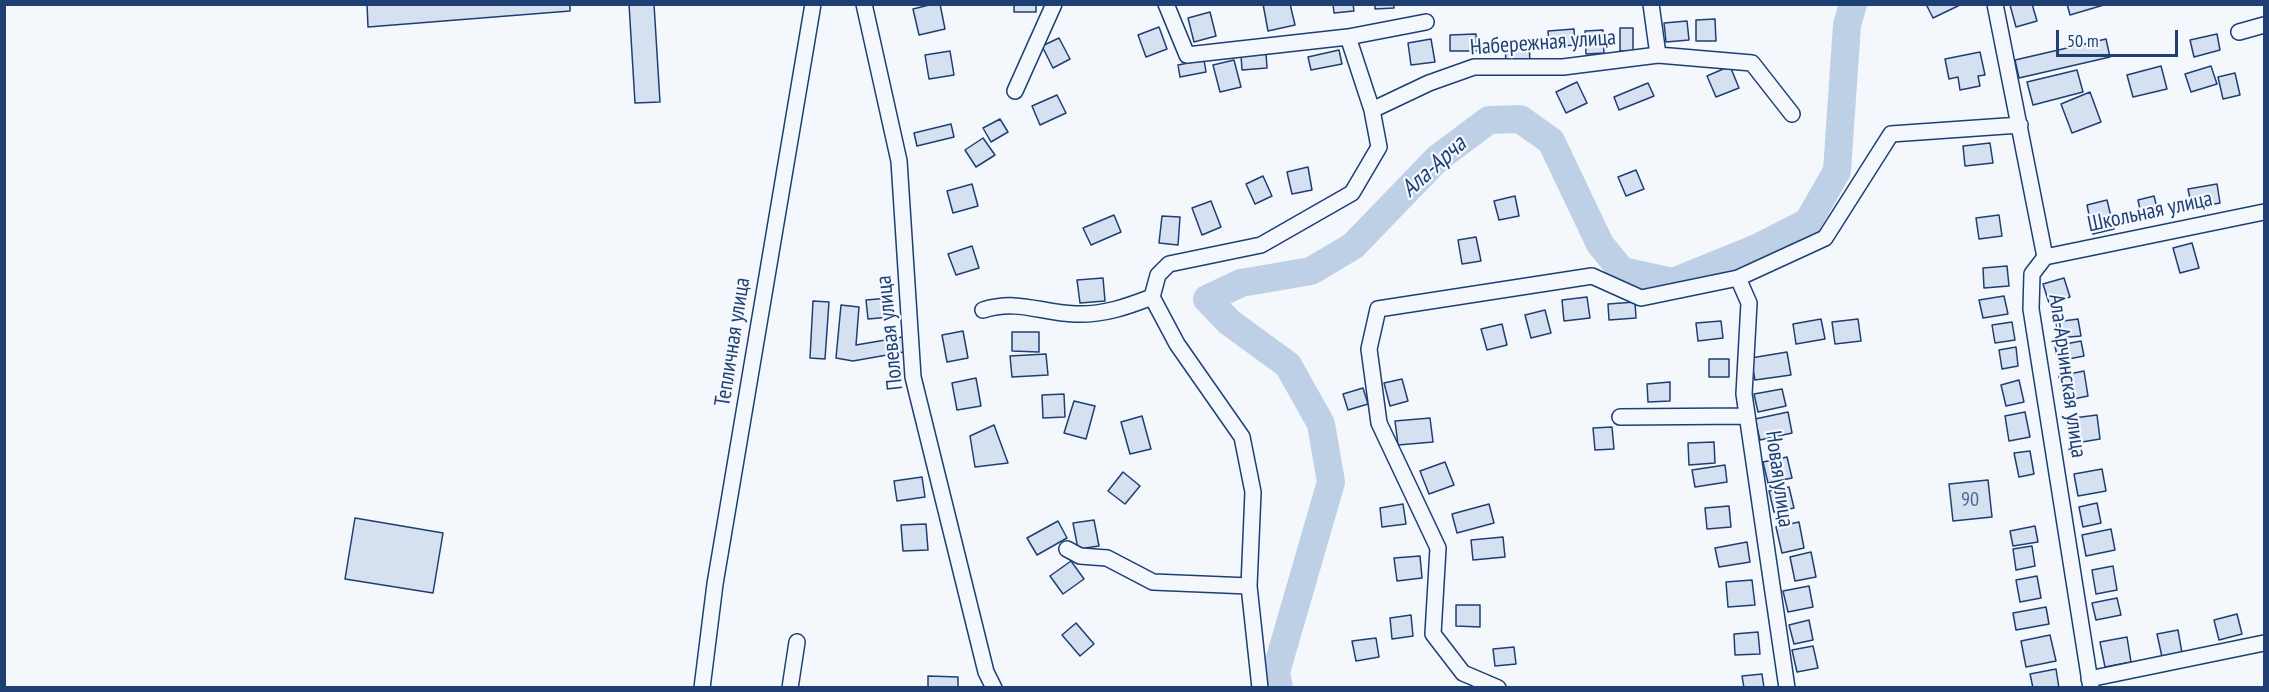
<!DOCTYPE html>
<meta charset="utf-8">
<style>
body{margin:0}
#map{position:relative;width:2269px;height:692px;overflow:hidden;background:#f4f7fb;font-family:"PT Sans Narrow",sans-serif}
canvas{display:block}
.frame{position:absolute;inset:0;border:6px solid #1d3f73;pointer-events:none}
.scale{position:absolute;left:2056px;top:30px;width:122px;height:27px;box-sizing:border-box;border:3px solid #1d3f73;border-top:0;padding-left:8px;font-size:18px;line-height:21px;white-space:nowrap;color:#1d3f73;-webkit-text-stroke:4px #f4f7fb;paint-order:stroke}
</style>
<div id="map">
<canvas width="2269" height="692"></canvas>
<div class="frame"></div>
<div class="scale">50 m</div>
</div>
<script>
const c = document.querySelector('canvas').getContext('2d');
c.lineJoin = 'round';
function stroke(path, color, width, dash) {
  c.strokeStyle = color;
  c.lineWidth = width;
  c.lineCap = dash ? 'butt' : 'round';
  c.setLineDash(dash || []);
  c.stroke(path);
}
function paint(path, color) {
  c.fillStyle = color;
  c.fill(path, 'evenodd');
}
function drawText(font, color, halo, rows, align = 'center') {
  c.font = font + ' "PT Sans Narrow",sans-serif';
  c.lineWidth = 4.5;
  c.setLineDash([]);
  c.textBaseline = 'middle';
  c.strokeStyle = halo;
  c.fillStyle = color;
  for (const [text, x, y, turn = 0] of rows) {
    c.save();
    c.translate(x, y);
    c.rotate((+turn || 0) * Math.PI / 180);
    c.textAlign = isNaN(turn) ? turn : align;
    if (halo) c.strokeText(text, 0, 0);
    c.fillText(text, 0, 0);
    c.restore();
  }
}
const river = new Path2D(`
 M1279,688l-3,-16 55,-190 -10,-58 -33,-59 -59,-43 -22,-23 34,-16 70,-12 42,-25 85,-88 51,-38 31,-1 31,22 49,103 22,27 51,11 84,-34 51,-26 29,-51 10,-146 6,-21`);
const building = new Path2D(`
 M367,4h203v7l-202,16z
 M629,4h25l6,98 -25,1z
 M933,4h7l5,25 -26,6 -6,-26z
 M1014,4h22v8h-22z
 M1263,4h27l5,21 -27,6z
 M1333,4h20l1,7 -20,2z
 M1375,4h19v4l-19,1z
 M1926,4h36l-29,14z
 M2032,4l5,17 -21,6 -6,-22z
 M2067,4h40l-37,11z
 M1210,12l6,24 -22,6 -6,-24z
 M1715,19l1,22h-20v-21z
 M1687,21l2,19 -23,2 -2,-19z
 M1159,27l8,22 -21,8 -8,-22z
 M1620,28h13v23h-13z
 M1574,29l1,16 -26,2 -1,-16z
 M1603,30l1,23 -18,1 -1,-23z
 M1476,34l1,17h-27v-16z
 M2217,34l3,16 -26,7 -4,-17z
 M1059,38l11,21 -17,9 -11,-22z
 M1431,39l4,23 -24,3 -3,-22z
 M2106,39l4,18 -91,21 -4,-18z
 M1529,42l1,21 -24,1 -1,-21z
 M1339,50l3,14 -31,6 -3,-13z
 M950,51l4,24 -25,4 -4,-24z
 M1980,52l5,23 -7,1 2,10 -20,4 -2,-13 -9,2 -4,-20z
 M1266,53l1,15 -25,2 -1,-15z
 M1204,60l2,12 -26,5 -2,-12z
 M1234,60l7,27 -21,5 -7,-27z
 M1730,66l9,22 -23,9 -9,-21z
 M2161,66l6,23 -34,8 -6,-22z
 M2211,66l6,18 -26,8 -6,-18z
 M2077,70l6,22 -50,13 -6,-23z
 M2235,73l5,22 -17,4 -5,-22z
 M1577,82l10,21 -21,10 -10,-21z
 M1648,83l6,13 -35,14 -5,-13z
 M2090,92l11,30 -29,11 -11,-29z
 M1057,95l9,18 -26,12 -8,-19z
 M1000,119l8,13 -17,10 -8,-14z
 M951,124l3,13 -37,9 -3,-13z
 M983,138l12,17 -19,12 -11,-17z
 M1990,143l3,20 -28,3 -2,-20z
 M1308,167l4,23 -20,4 -5,-22z
 M1636,170l8,19 -18,7 -8,-19z
 M1263,176l9,20 -17,8 -9,-20z
 M972,184l6,22 -25,7 -6,-22z
 M2217,184l3,19 -28,5 -4,-19z
 M1515,196l4,20 -20,4 -5,-19z
 M2154,196l5,20 -17,4 -4,-20z
 M2107,200l7,29 -21,5 -6,-29z
 M1211,201l10,26 -19,8 -10,-27z
 M1114,215l7,17 -30,13 -8,-17z
 M1999,215l3,21 -23,3 -3,-21z
 M1162,216l18,1 -2,28 -19,-2z
 M1476,237l5,24 -19,3 -4,-24z
 M2192,243l7,25 -19,5 -7,-25z
 M972,246l7,22 -23,7 -8,-21z
 M2007,266l2,20 -25,2 -1,-20z
 M1103,278l2,23 -25,2 -3,-23z
 M2064,278l6,19 -21,6 -6,-19z
 M2004,296l4,18 -25,4 -4,-18z
 M1587,297l3,21 -26,3 -2,-21z
 M889,298l2,19 -23,2 -2,-19z
 M813,301l16,1 -4,57 -15,-1z
 M1635,302l1,16 -27,2 -1,-16z
 M841,305l18,2 -3,38 47,-8 1,15 -51,9 -17,-3z
 M1545,310l6,23 -20,5 -6,-23z
 M1821,319l4,20 -29,5 -3,-20z
 M1858,319l3,22 -26,3 -3,-22z
 M2078,319l3,17 -23,2 -2,-16z
 M1721,321l2,17 -25,3 -2,-18z
 M2012,322l3,18 -20,3 -3,-18z
 M1502,324l5,21 -20,5 -6,-21z
 M963,331l5,27 -21,4 -5,-27z
 M1012,332h27v20l-27,-1z
 M2081,341l3,15 -26,5 -3,-15z
 M2016,347l2,19 -16,3 -3,-19z
 M1787,352l4,23 -36,5 -4,-22z
 M1046,354l2,21 -36,2 -2,-21z
 M1709,359h20v18h-20z
 M2084,371l4,25 -24,5 -5,-25z
 M976,378l5,28 -24,4 -5,-27z
 M1402,379l6,22 -18,5 -6,-23z
 M2019,380l5,22 -18,4 -5,-21z
 M1670,382v19l-22,1 -1,-18z
 M1363,388l5,16 -20,6 -5,-16z
 M1782,389l4,17 -28,6 -4,-18z
 M1064,394l1,23 -22,1 -1,-23z
 M1074,401l21,5 -9,33 -22,-6z
 M1788,412l4,21 -32,7 -5,-21z
 M2025,412l5,25 -21,4 -4,-25z
 M2097,415l3,24 -30,5 -4,-25z
 M1142,416l9,33 -21,5 -9,-32z
 M1430,418l3,24 -35,3 -3,-24z
 M994,425l14,38 -33,4 -5,-31z
 M1612,427l2,22 -19,1 -2,-22z
 M1714,442l1,21 -26,2 -1,-22z
 M2030,451l4,23 -15,3 -5,-24z
 M1787,457l5,21 -24,5 -5,-21z
 M1445,462l9,23 -25,9 -9,-23z
 M1725,465l2,17 -32,5 -3,-17z
 M2102,469l4,22 -28,5 -4,-22z
 M1123,472l17,14 -15,18 -17,-13z
 M922,477l3,20 -28,4 -3,-20z
 M1988,480l4,37 -39,4 -4,-37z
 M1789,487l5,21 -20,4 -5,-21z
 M2097,503l4,20 -18,4 -4,-20z
 M1403,504l3,20 -24,3 -2,-19z
 M1489,504l5,19 -37,10 -5,-19z
 M1729,506l2,21 -24,2 -2,-21z
 M355,518l88,15 -10,60 -88,-14z
 M1094,520l5,26 -21,3 -5,-26z
 M1058,521l9,17 -30,17 -10,-17z
 M1799,522l5,26 -22,5 -6,-26z
 M926,524l2,26 -25,1 -2,-26z
 M2035,526l3,16 -25,4 -3,-15z
 M2111,529l4,21 -29,6 -4,-21z
 M1503,537l2,20 -32,3 -2,-20z
 M1747,542l3,20 -31,5 -4,-19z
 M2032,546l3,20 -19,4 -3,-21z
 M1811,552l5,25 -21,4 -5,-24z
 M1420,556l2,22 -25,3 -3,-23z
 M1071,561l13,18 -21,15 -13,-18z
 M2113,566l4,24 -21,4 -4,-24z
 M2037,576l4,22 -21,4 -4,-22z
 M1752,580l3,25 -27,2 -2,-25z
 M1809,586l4,21 -25,5 -5,-21z
 M2117,598l4,17 -25,5 -4,-17z
 M1456,605h24v22l-24,-1z
 M2046,607l3,17 -33,6 -3,-17z
 M2237,614l5,20 -23,6 -5,-20z
 M1411,615l2,21 -21,3 -2,-21z
 M1809,620l4,20 -19,4 -5,-19z
 M1076,623l18,21 -14,12 -18,-21z
 M2178,630l4,23 -20,4 -5,-23z
 M1758,632l2,22 -25,1 -1,-21z
 M2050,635l6,26 -30,6 -5,-26z
 M2127,637l4,25 -26,5 -5,-25z
 M1376,638l3,19 -23,4 -4,-20z
 M1813,646l5,22 -21,4 -5,-22z
 M1514,647l2,17 -21,2 -2,-17z
 M2056,669l3,19h-26l-3,-14z
 M1762,674l2,14h-20l-2,-12z
 M928,676l30,1v11h-30z`);
const minor = new Path2D(`
 M864,4l35,157 14,216 73,295 8,16
 M1166,4l21,51 161,-18 78,-15
 M1651,4l7,51
 M1995,4l50,253 -13,17 -1,35 60,379
 M2239,32l25,-7
 M1348,37l24,73
 M1015,91l39,-87
 M2045,257l219,-45
 M1738,278l11,25 -5,91 43,294
 M983,310c35,-11 58,3 92,4 29,1 51,-7 77,-17
 M1620,417l127,-1
 M1067,549l13,7 27,2 46,24 96,4
 M2089,679l175,-36
 M702,688l13,-104 98,-580
 M790,688l7,-46
 M1260,688l-11,-102 4,-94 -11,-55 -65,-93 -25,-47 6,-22 11,-11 92,-19 91,-52 27,-46 -7,-37 57,-27 45,-16h89l95,-12 94,8 40,51
 M1498,688l-35,-15 -30,-39 5,-86 -59,-125 -10,-74 9,-40 214,-33 49,22 97,-20 87,-40 66,-104 129,-9`);
const numberNames = [
 ["90",1970,500]
];
const streetNames = [
 ["Набережная улица",1543,43,-4],
 ["Школьная улица",2150,212,-12],
 ["Полевая улица",890,333,-96],
 ["Тепличная улица",733,342,-81],
 ["Ала-Арчинская улица",2067,376,82],
 ["Новая улица",1779,479,82]
];
const waterNames = [
 ["Ала-Арча",1434,167,-42]
];
stroke(river, '#bed0e5', 28);
paint(building, '#d5e0f0');
stroke(building, '#1d3f73', 1.5);
stroke(minor, '#1d3f73', 18);
stroke(minor, '#f4f7fb', 15);
drawText('20px', '#4b6792', null, numberNames);
drawText('22px', '#1d3f73', '#f4f7fb', streetNames);
drawText('italic 24px', '#1d3f73', '#f4f7fb', waterNames);
</script>
